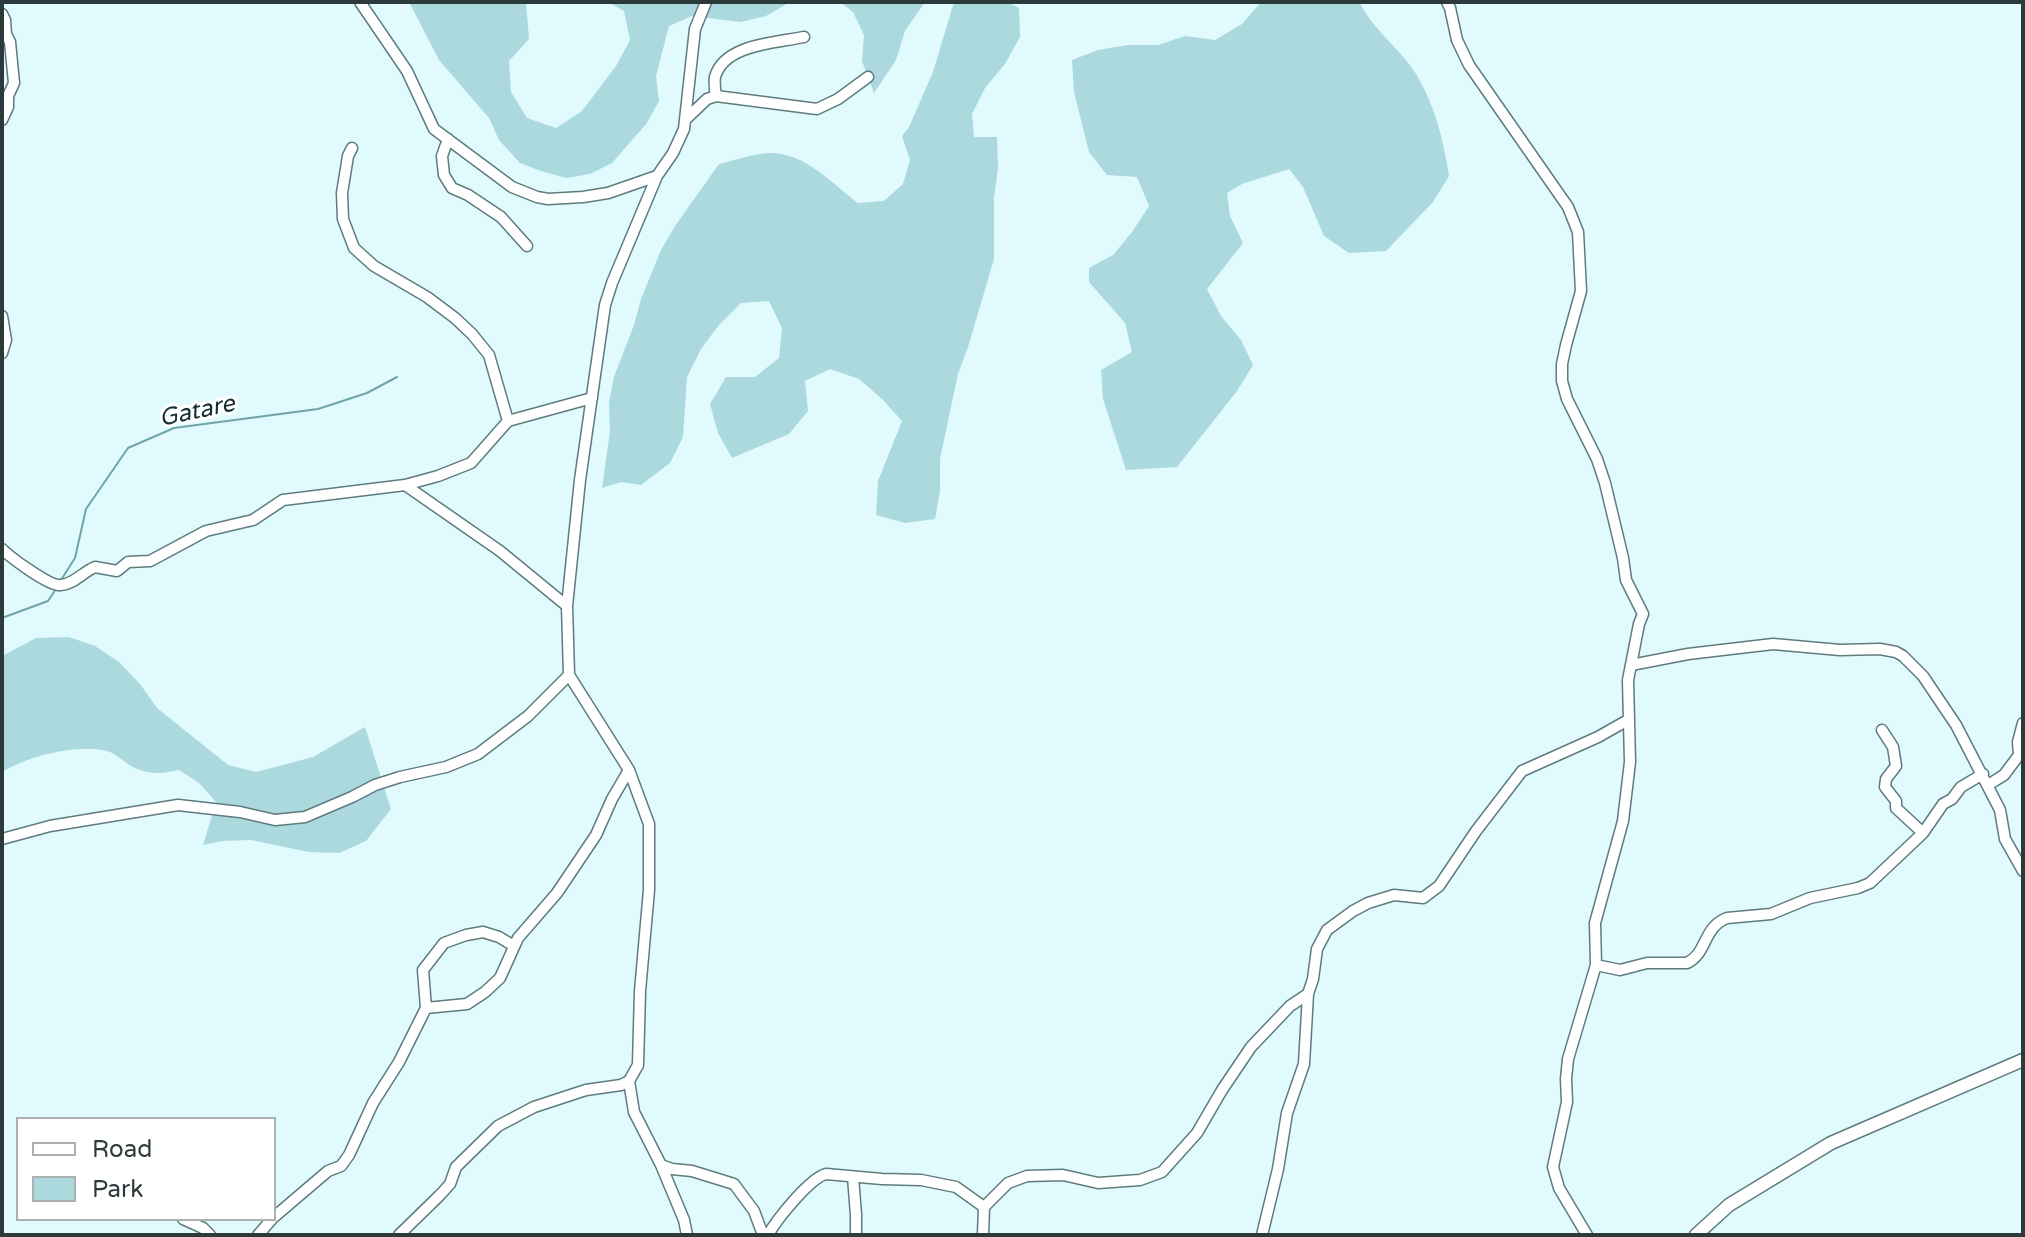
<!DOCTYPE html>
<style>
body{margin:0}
#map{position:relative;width:2025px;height:1237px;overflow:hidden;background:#e1fafd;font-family:"Varela Round",sans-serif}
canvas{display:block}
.frame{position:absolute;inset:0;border:4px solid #2d3a3b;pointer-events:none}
.legend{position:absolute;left:16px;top:1117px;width:260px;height:104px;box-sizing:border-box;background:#fff;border:2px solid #abb0b1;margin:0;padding:10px 14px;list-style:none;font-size:24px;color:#2d3a3b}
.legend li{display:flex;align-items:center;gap:16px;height:40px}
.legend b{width:40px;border:2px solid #abb0b1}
</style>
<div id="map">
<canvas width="2025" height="1237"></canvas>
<div class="frame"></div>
<ul class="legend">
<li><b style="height:10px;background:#fff"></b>Road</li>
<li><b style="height:22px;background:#abd9de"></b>Park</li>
</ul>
</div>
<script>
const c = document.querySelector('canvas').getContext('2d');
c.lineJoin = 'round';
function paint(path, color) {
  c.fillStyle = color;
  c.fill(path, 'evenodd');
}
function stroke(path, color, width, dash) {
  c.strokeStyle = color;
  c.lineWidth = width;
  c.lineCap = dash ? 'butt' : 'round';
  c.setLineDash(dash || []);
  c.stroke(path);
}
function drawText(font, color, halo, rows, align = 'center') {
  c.font = font + ' "Varela Round",sans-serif';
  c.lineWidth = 6;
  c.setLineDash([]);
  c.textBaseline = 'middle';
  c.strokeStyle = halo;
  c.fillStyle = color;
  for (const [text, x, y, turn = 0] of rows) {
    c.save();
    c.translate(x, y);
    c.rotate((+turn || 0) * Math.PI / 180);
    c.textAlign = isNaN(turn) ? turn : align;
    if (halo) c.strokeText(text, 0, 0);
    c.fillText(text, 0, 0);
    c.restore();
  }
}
const green = new Path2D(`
 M409,2h117l3,37 -20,22 2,31 16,26 29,10 26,-17 34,-45 14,-26 -6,-29 -16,-9h182l-24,14 -25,6 -49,-6 -23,10 -13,50 3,25 -12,22 -35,40 -22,11 -24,4 -25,-7 -21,-8 -21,-23 -10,-22 -50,-58z
 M840,2h85l-20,29 -9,29 -22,33 -12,-32 2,-26 -11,-23z
 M954,2h54l11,6 1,29 -15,27 -20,24 -13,26 2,23h23l1,31 -4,30v61l-26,88 -10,27 -18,85v32l-5,28 -30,4 -29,-8 2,-34 24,-60 -20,-22 -23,-20 -29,-10 -25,12 3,30 -19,23 -57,24 -14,-25 -8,-29 16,-27h29l24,-19 3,-30 -13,-27 -28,2 -22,22 -18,24 -14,28 -4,60 -13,26 -29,22 -20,-3 -19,6 8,-57 -1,-28 5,-26 20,-52 7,-26 20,-49 14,-24 44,-62c16,-4 34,-10 51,-11 36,0 61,30 88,50l26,-2 19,-17 7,-24 -8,-24 7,-9 24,-55z
 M1261,2h98c13,24 30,38 47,58 26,32 37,77 43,116l-16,26 -47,49 -37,2 -25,-17 -21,-49 -14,-18 -47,15 -15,9 3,23 13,27 -36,46 14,27 20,24 12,25 -16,26 -60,76 -51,3 -23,-71 -2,-29 31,-18 -7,-29 -36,-41v-14l24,-13 19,-23 17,-26 -12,-29 -30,-2 -18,-23 -15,-60 -2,-32 26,-10 30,-5h30l27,-9 30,4 27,-16z
 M69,637l26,9 24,16 21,22 17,24 71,57 28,7 57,-15 52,-30 26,82 -25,32 -27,12 -30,-1 -58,-12 -29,1 -19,4 13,-43 -17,-19 -20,-13c-20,4 -30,5 -48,-4 -7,-4 -14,-11 -21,-14 -30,-10 -82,4 -108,20v-116l34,-18z`);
const stream = new Path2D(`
 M61,580l14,-22 11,-49 42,-61 46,-20 144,-19 49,-16 30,-16
 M2,618l46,-17 8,-12`);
const minor = new Path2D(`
 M360,2l47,69 27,58 78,58 25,10 11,2 35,-2 25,-4 49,-17
 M1447,2l3,6 7,32 12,25 99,142 10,25 3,59 -15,54 -4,19v17l5,18 30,60 8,24 18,75 3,22 17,34 -4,10 -11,56 2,82 -7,59 -28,102 1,42 -28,94 -2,20 1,23 -14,65 6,21 28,47
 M2,14l3,6 1,14 4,8 4,41 -6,13v11l-6,13
 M716,96c-1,-6 -2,-13 -1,-19 9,-33 61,-34 89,-40
 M685,120l22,-21 9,-3 101,13 21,-10 30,-22
 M448,139l-6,17 2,19 8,13 16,7 33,22 26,29
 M352,148l-4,8 -6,37 1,26 11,29 20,18 53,31 28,21 17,16 17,21 19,66
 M2,316l4,24 -4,13
 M405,485l33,-9 33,-13 37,-42 84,-23
 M2,549c8,8 48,38 59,36 13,-1 22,-13 34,-18l22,4 11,-9 22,-1 56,-30 47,-11 30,-20 122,-15 95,66 67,55
 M1631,665l57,-11 85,-10 67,6 40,-1 16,3 7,4 20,20 33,49 44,85 5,29 18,32
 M1882,730l11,17 3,19 -10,13 -1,8 11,14v7l27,25
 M1988,785l16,-10 15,-20 -1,-13 5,-19
 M2,839l48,-13 128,-21 62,7 35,8 30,-3 47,-20 23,-12 25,-8 46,-10 32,-13 50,-38 41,-41
 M1596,965l24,5 27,-7h40c20,-9 16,-36 40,-45l44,-4 39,-16 48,-10 12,-5 53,-50 20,-29 9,-5 9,-12 22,-13
 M426,1008l41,-4 18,-12 15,-14 18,-40 39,-45 39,-58 16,-36 17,-29
 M629,1081l5,31 27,53 11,4 20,2 42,13 20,27 9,24
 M661,1165l23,55 3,15
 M853,1177l3,38v20
 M274,1217l54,-46 13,-5 8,-11 24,-52 26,-41 27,-54 -3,-38 21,-27 22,-8 17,-3 16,5 15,9
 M183,1219l20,9 7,7
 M258,1235l14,-16
 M399,1235l41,-40 10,-11 6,-17 42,-41 36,-19 52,-17 35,-5 8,-4 9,-16 2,-74 9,-101v-66l-20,-54 -60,-95 -2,-69 13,-126 25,-175 7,-22 45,-107 16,-23 11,-24 11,-100 11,-27
 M768,1235c9,-16 42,-57 58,-61l56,5 39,1 35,7 28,20
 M983,1235l1,-28 24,-24 19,-7 36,-1 35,8 42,-3 22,-8 35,-39 25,-43 29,-43 39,-41 18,-12
 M1262,1235l16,-66 9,-56 17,-49 4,-70 5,-15 4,-30 10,-19 26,-19 15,-8 26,-8 29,3 16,-12 37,-55 46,-60 76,-34 30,-17`);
const major = new Path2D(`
 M1696,1235l33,-30 102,-62 192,-83`);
const waterNames = [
 ["Gatare",197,412,-12]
];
paint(green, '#abd9de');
stroke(stream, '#70a4a9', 2);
stroke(minor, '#5e7b7e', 13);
stroke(major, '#5e7b7e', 15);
stroke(minor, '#fff', 10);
stroke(major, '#fff', 12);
drawText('italic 24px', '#132f32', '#fff', waterNames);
</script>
